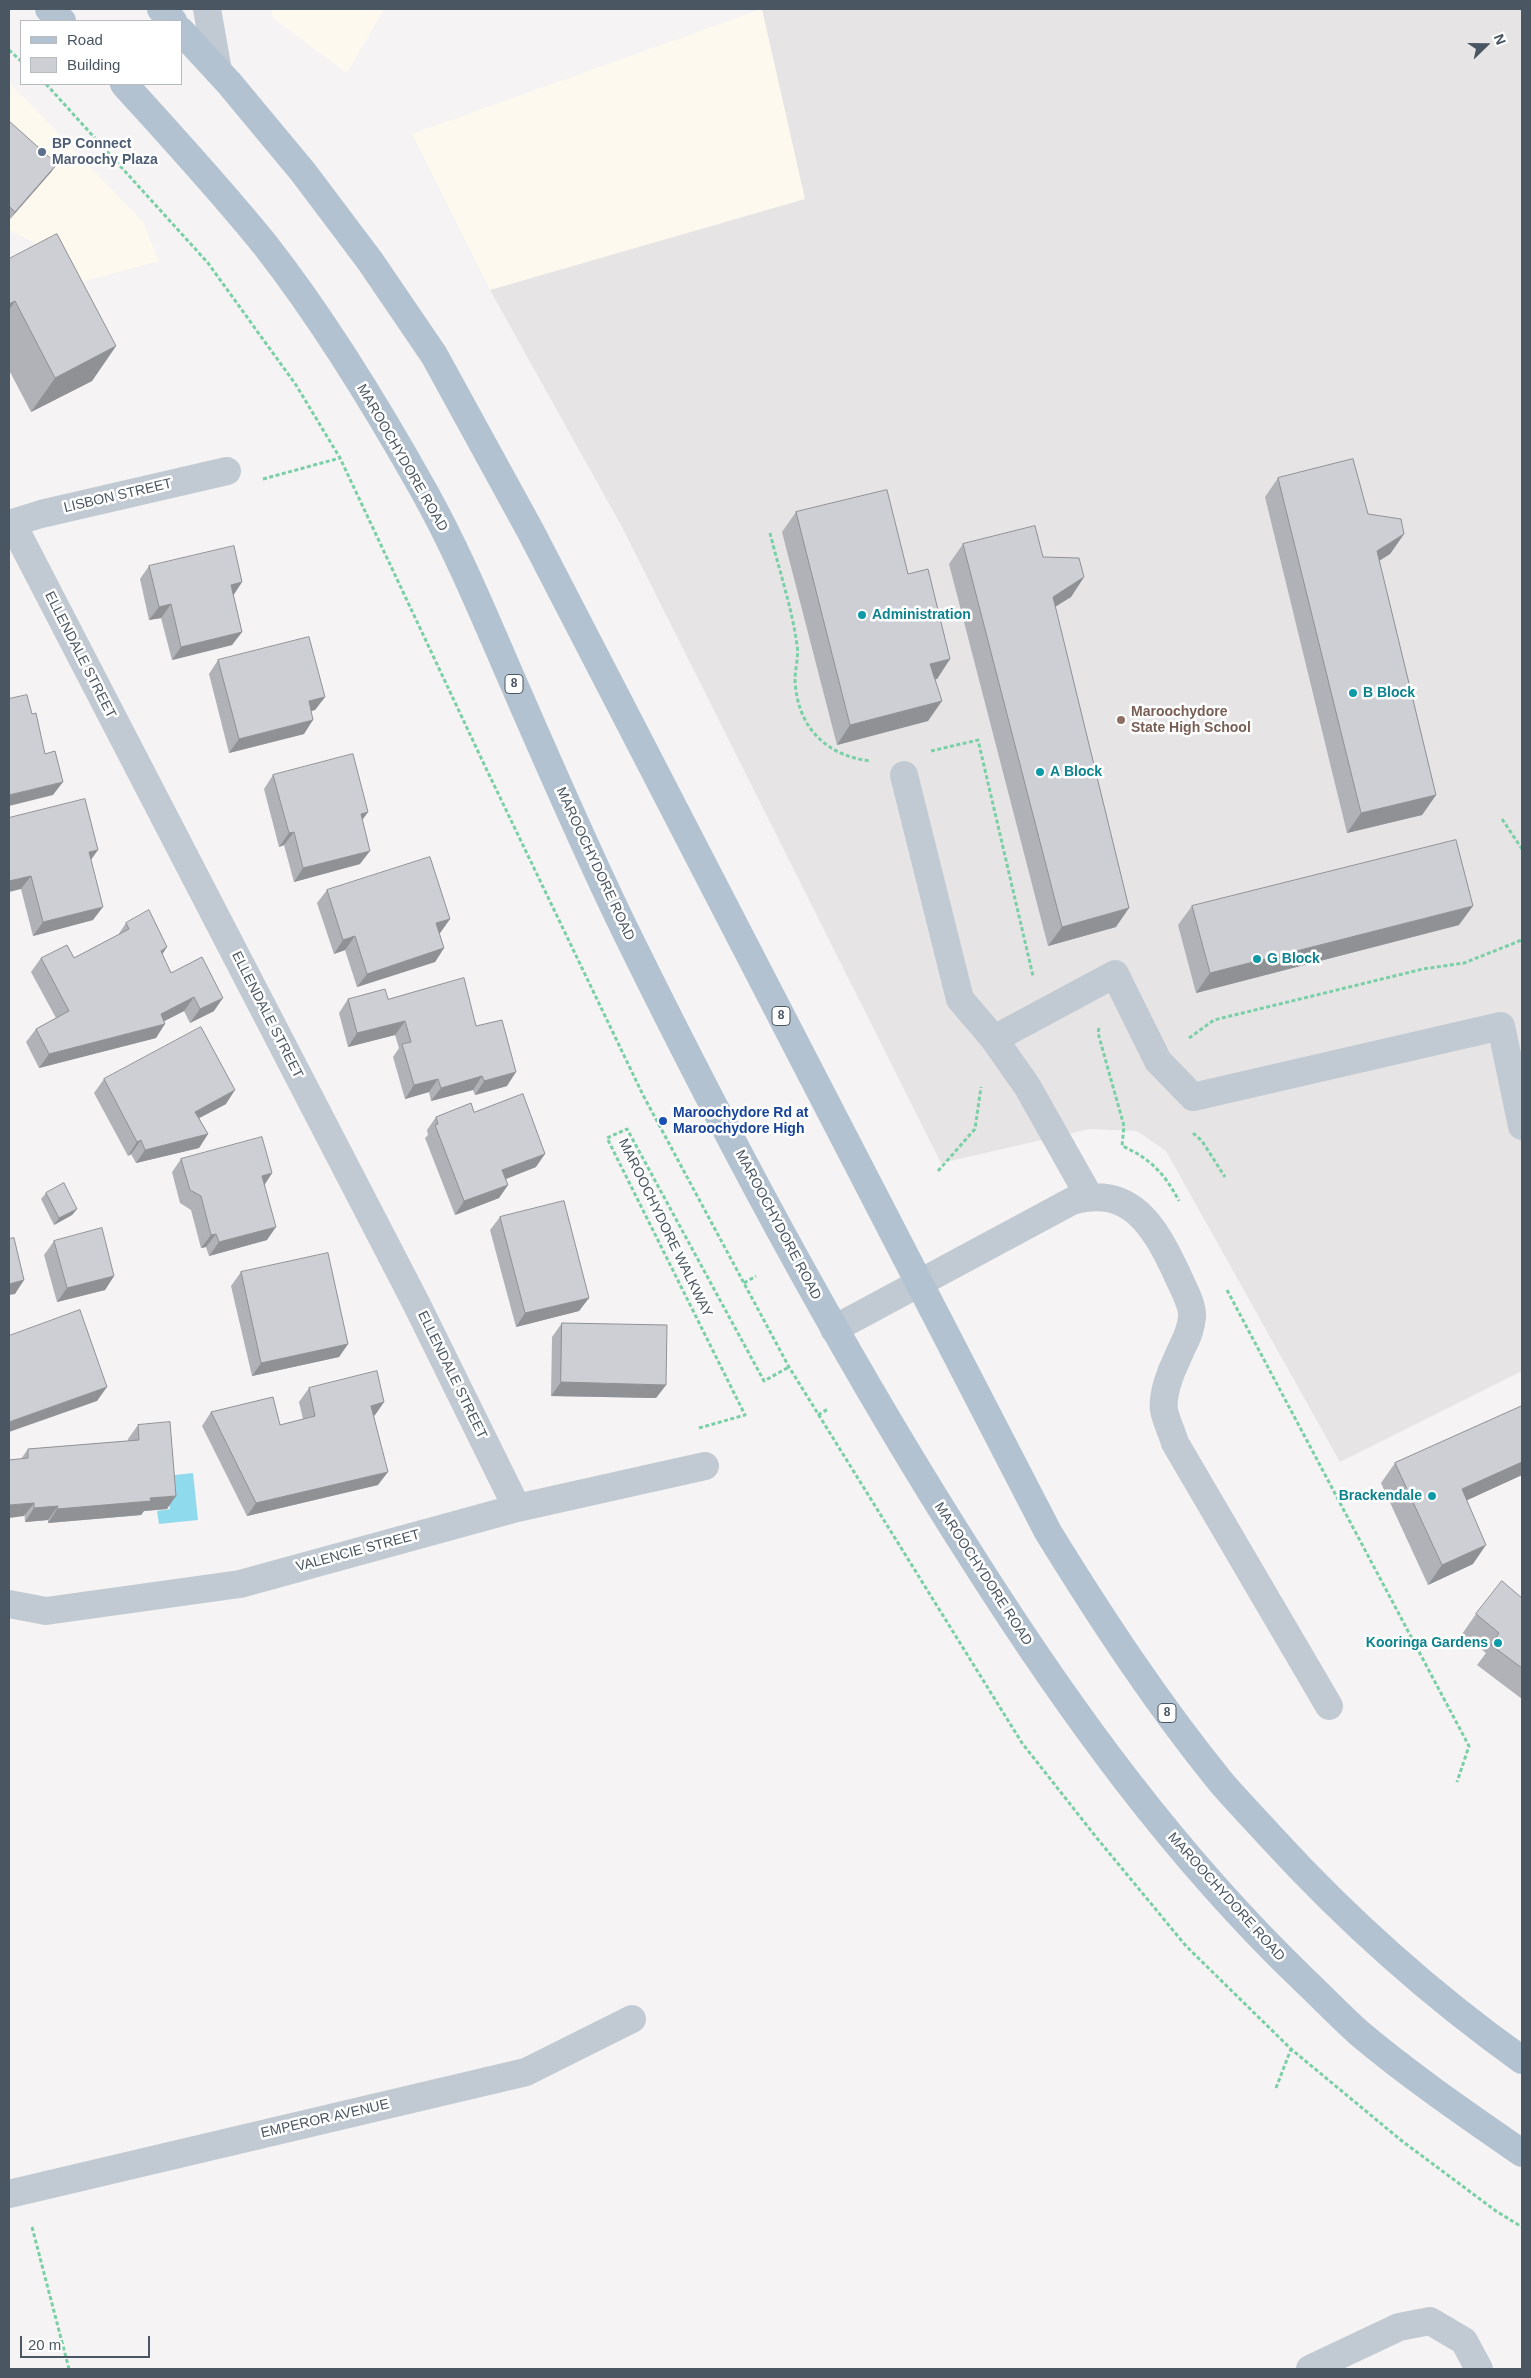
<!DOCTYPE html>
<style>
body{margin:0}
#map{position:relative;width:1531px;height:2378px;overflow:hidden;background:#f5f3f3;font-family:Arial,sans-serif}
canvas{display:block}
.frame{position:absolute;inset:0;border:10px solid #4a5661;pointer-events:none}
.legend{position:absolute;left:20px;top:20px;width:162px;height:65px;box-sizing:border-box;background:#fff;border:1px solid #b7bbc0;margin:0;padding:6px 9px;list-style:none;font-size:15px;color:#4a5661}
.legend li{display:flex;align-items:center;gap:10px;height:25px}
.legend b{width:25px;border:1px solid #b7bbc0}
.north{position:absolute;left:1461px;top:20px;width:50px;height:50px;-webkit-text-stroke:4px #fff;paint-order:stroke;rotate:68deg;font-size:14px;font-weight:700;line-height:20px;text-align:center;color:#4a5661}
.north::after{content:'';display:block;margin:auto;width:18px;height:22px;background:#4a5661;clip-path:polygon(50% 0,100% 100%,50% 72%,0 100%)}
.scale{position:absolute;left:20px;top:2336px;width:130px;height:22px;box-sizing:border-box;border:2px solid #4a5661;border-top:0;padding-left:6px;font-size:15px;line-height:18px;white-space:nowrap;color:#4a5661;-webkit-text-stroke:4px #fff;paint-order:stroke}
</style>
<div id="map">
<canvas width="1531" height="2378"></canvas>
<div class="frame"></div>
<ul class="legend">
<li><b style="height:6px;background:#b3c2d1"></b>Road</li>
<li><b style="height:14px;background:#cdcfd5"></b>Building</li>
</ul>
<div class="north">N</div>
<div class="scale">20 m</div>
</div>
<script>
const c = document.querySelector('canvas').getContext('2d');
c.lineJoin = 'round';
function paint(path, color) {
  c.fillStyle = color;
  c.fill(path, 'evenodd');
}
function stroke(path, color, width, dash) {
  c.strokeStyle = color;
  c.lineWidth = width;
  c.lineCap = dash ? 'butt' : 'round';
  c.setLineDash(dash || []);
  c.stroke(path);
}
function drawText(font, color, halo, rows, align = 'center') {
  c.font = font + ' Arial,sans-serif';
  c.lineWidth = 5;
  c.setLineDash([]);
  c.textBaseline = 'middle';
  c.strokeStyle = halo;
  c.fillStyle = color;
  for (const [text, x, y, turn = 0] of rows) {
    c.save();
    c.translate(x, y);
    c.rotate((+turn || 0) * Math.PI / 180);
    c.textAlign = isNaN(turn) ? turn : align;
    if (halo) c.strokeText(text, 0, 0);
    c.fillText(text, 0, 0);
    c.restore();
  }
}
const commercial = new Path2D(`
 M271,9h113l-37,64 -74,-55z
 M762,9l44,190 -316,91 -78,-156z
 M9,82l134,140 16,39 -89,24 -24,-36 -37,-19z`);
const education = new Path2D(`
 M762,9h760v1362l-182,91 -174,-311 -29,-20 -47,-2 -149,34 -319,-636 -132,-237 315,-91z`);
const water = new Path2D(`
 M193,1473l5,47 -39,4 -2,-13 13,-2 -4,-33z`);
const path = new Path2D(`
 M9,50l12,11
 M46,84l162,179 88,122 44,73 143,304 160,333 146,272 233,376 74,94 90,109 105,103 111,92 94,70 26,16
 M263,479l77,-21
 M770,533c9,37 22,75 27,112 2,12 -2,24 -2,35 2,46 30,76 76,81
 M931,751l47,-11 55,236
 M1502,819l20,30
 M1099,1028l-1,5 26,93 -2,20c28,12 43,28 57,55
 M1189,1038l25,-18 209,-51 41,-6 58,-23
 M1193,1133l9,8 23,36
 M938,1171l37,-42 6,-42
 M744,1283l12,-7
 M1227,1290l242,456 -12,36
 M818,1415l10,-6
 M699,1428l46,-13 -138,-277 20,-9 137,252 25,-14
 M1276,2088l15,-39
 M32,2227l37,142`);
const minor = new Path2D(`
 M207,9l11,62
 M12,523l404,780 101,205
 M9,524l32,-10 186,-43
 M904,775l56,224 34,40 33,47 62,110
 M994,1039l121,-65 43,87 35,36 308,-71 21,100
 M834,1329l238,-128c59,-17 83,26 105,73 5,12 16,30 15,43 -1,16 -9,27 -15,42 -7,14 -15,36 -13,51 2,11 8,22 11,33l154,263
 M9,1604l37,7 194,-27 277,-76 188,-42
 M9,2194l517,-122 106,-53
 M1310,2369l89,-42 31,-6 34,20 15,28`);
const major = new Path2D(`
 M49,9l13,12
 M161,9l12,12
 M181,31l48,52 74,89 67,89 64,94 97,177 517,1000c53,86 108,170 172,249 16,19 34,37 51,56 76,83 160,158 251,223
 M124,84c48,53 97,106 142,162 60,77 111,161 158,245 33,59 59,122 86,184 37,85 74,171 115,255 106,216 220,429 350,632 96,151 200,294 329,418 18,17 36,36 55,53 51,43 108,82 163,120`);
const wall = new Path2D(`
 M9,121l43,50 -42,48 -1,-1z
 M9,259l107,87 -24,35 -61,31 -22,-42z
 M1278,478l90,36 36,20 -14,20 -11,7 57,234 -14,20 -75,18 -82,-336z
 M796,512l112,62 42,85 -13,20h-2l-7,42 -91,24 -55,-213z
 M963,544l121,33 -13,20 -16,9 61,321 -68,19 -99,-382z
 M149,566l93,16 -9,13 9,37 -10,13 -60,15 -11,-42 -12,2 -9,-41z
 M218,660l107,37 -10,13 -4,1 -7,23 -75,19 -20,-79z
 M273,775l95,37 -6,8 -2,44 -66,18 -10,-37 -5,2 -15,-58z
 M9,818l82,42 2,60 -60,16 -12,-47z
 M327,890l123,29 -10,14h-1l5,15 -9,14 -78,25 -12,-37 -11,4 -17,-51z
 M1192,906l267,19 -263,68 -18,-68z
 M126,923l36,31 9,19 43,38 -24,12 -6,-12 -20,10 -8,17 -117,30 -13,-26 10,-13 20,-11 -25,-46 10,-14h33l44,-23z
 M348,999l128,27 31,60 -32,9 -2,-5 -42,11 -2,-9 -24,7 -12,-42 6,-9 -4,-13 -47,12 -9,-34z
 M104,1079l122,25 -27,14 9,16 -9,14 -63,15 -5,-9 -3,2 -34,-63z
 M474,1112l62,55 -30,12 2,6 -9,13 -44,17 -30,-77 3,-3 -1,-5 9,-13z
 M181,1159l91,14 -7,11 2,56 -58,16 -3,-9 -5,1 -10,-38 -11,-7 -8,-31z
 M46,1193l31,16 -5,6 -18,10 -13,-26z
 M500,1217l89,81 -10,13 -63,16 -26,-97z
 M54,1241l60,35 -9,14 -48,12 -13,-47z
 M241,1272l107,72 -9,13 -87,19 -21,-90z
 M562,1323l104,62 -10,13 -105,-2 1,-59z
 M309,1388l75,14 -9,13 -1,1 4,69 -131,31 -45,-90 9,-14 69,13 23,-6 -4,-17z
 M1522,1406v69l-55,25 6,64 -45,21 -47,-102 14,-20z
 M138,1425l29,84 -23,2 -3,4 -93,8v-3l-23,2 -4,-63 7,-10 100,-8v-2z
 M1522,1598v101l-45,-34 9,-12 -24,-19 14,-20z`);
const shadedWall = new Path2D(`
 M57,164l-5,7 -42,48 5,-7z
 M15,301l-6,9v-6z
 M116,346l-24,35 -61,31 24,-34z
 M1404,534l-14,20 -27,17 14,-20z
 M1084,577l-13,20 -32,20 14,-20z
 M242,582l-9,14 -2,-11z
 M171,604l-10,14 -12,2 10,-13z
 M242,632l-10,13 -60,15 9,-13z
 M950,659l-13,20 -20,4 13,-19z
 M325,697l-10,13 -16,4 10,-13z
 M942,701l-14,20 -91,24 13,-20z
 M313,720l-9,14 -75,19 10,-14z
 M63,782l-10,13 -44,11v-11z
 M1436,795l-14,20 -75,18 14,-20z
 M368,812l-10,14 3,-12z
 M294,832l-10,13 -5,2 10,-14z
 M98,850l-10,14 1,-12z
 M370,851l-10,13 -66,18 9,-14z
 M31,876l-10,13 -12,3v-11z
 M1473,906l-14,19 -263,68 14,-20z
 M103,907l-10,13 -60,16 10,-14z
 M1129,908l-13,19 -68,19 14,-19z
 M450,919l-10,14 -14,4 10,-14z
 M355,936l-10,14 -11,4 9,-14z
 M167,947l-9,14 3,-10z
 M444,948l-9,14 -78,25 10,-13z
 M194,997l-10,14 -33,17 10,-14z
 M223,998l-9,13 -24,12 10,-14z
 M405,1021l-10,14 -47,12 9,-14z
 M165,1024l-9,14 -117,30 10,-14z
 M516,1072l-9,14 -32,9 9,-14z
 M482,1076l-9,14 -42,11 10,-13z
 M438,1079l-9,13 -24,7 9,-14z
 M235,1090l-9,14 -40,21 9,-13z
 M208,1134l-9,14 -63,15 9,-13z
 M141,1140l-10,14 -3,2 9,-14z
 M545,1154l-9,13 -43,17 9,-14z
 M272,1173l-9,14 -1,-11z
 M508,1185l-9,13 -44,17 9,-14z
 M77,1209l-5,6 -18,10 5,-7z
 M276,1227l-9,13 -58,16 10,-14z
 M216,1234l-10,13 -5,1 10,-13z
 M114,1276l-9,14 -48,12 10,-14z
 M24,1280l-9,14 -6,1v-11z
 M589,1298l-10,13 -63,16 9,-14z
 M348,1344l-9,13 -87,19 9,-13z
 M561,1382l105,3 -10,13 -105,-2z
 M107,1387l-10,14 -88,31v-10z
 M384,1402l-9,13 -13,4 9,-13z
 M1522,1462v13l-74,34 14,-20z
 M388,1472l-10,13 -131,31 9,-13z
 M176,1496l-9,13 -23,2 -3,4 -93,8 9,-14 93,-11z
 M34,1503l-10,13 -15,2v-13z
 M58,1506l-10,14 -23,2 9,-14z
 M1486,1545l-13,19 -45,21 14,-20z`);
const building = new Path2D(`
 M9,121l48,43 -42,48 -6,-6z
 M57,234l59,112 -61,32 -40,-77 -6,3v-45z
 M1353,459l15,55 33,5 3,15 -27,17 59,244 -75,18 -83,-335z
 M887,490l21,84 20,-5 22,90 -20,5 12,37 -92,24 -54,-213z
 M1035,526l8,31 36,1 5,19 -31,20 76,311 -67,19 -99,-383z
 M234,546l8,36 -11,3 11,47 -61,15 -10,-43 -12,3 -10,-41z
 M309,637l16,60 -16,4 4,19 -74,19 -21,-79z
 M27,695l5,19 4,-1 9,41 10,-3 8,31 -54,13v-96z
 M353,754l15,58 -7,2 9,37 -67,17 -9,-36 -5,1 -16,-58z
 M85,799l13,51 -9,2 14,55 -60,15 -12,-46 -22,5v-63z
 M1456,840l17,66 -263,67 -18,-67z
 M430,857l20,62 -14,4 8,25 -77,26 -12,-38 -12,4 -16,-50z
 M149,910l18,37 -6,4 10,22 31,-16 21,41 -23,11 -6,-12 -33,17 4,10 -116,30 -13,-25 33,-18 -28,-53 26,-13 7,13 55,-29 -3,-6z
 M464,978l12,48 26,-6 14,52 -32,9 -2,-5 -41,12 -3,-9 -24,6 -12,-41 9,-2 -6,-21 -48,12 -9,-34 37,-10 3,10z
 M201,1027l34,63 -40,22 13,22 -63,16 -4,-10 -4,2 -33,-63z
 M523,1094l22,60 -43,16 6,15 -44,16 -29,-76 3,-1 -2,-7 35,-14 3,9z
 M262,1137l10,36 -10,3 14,51 -57,15 -3,-8 -5,1 -10,-39 -11,-6 -9,-31z
 M64,1183l13,26 -18,9 -13,-25z
 M564,1201l25,97 -64,15 -25,-96z
 M102,1228l12,48 -47,12 -13,-47z
 M14,1238l10,42 -15,4v-45z
 M328,1253l20,91 -87,19 -20,-91z
 M80,1310l27,77 -98,35v-86z
 M562,1323l105,2 -1,60 -105,-3z
 M377,1371l7,31 -13,4 17,66 -132,31 -45,-91 62,-15 7,28 35,-9 -6,-28z
 M1522,1406v56l-60,27 24,56 -44,20 -47,-102z
 M170,1422l6,74 -26,2 1,3 -94,8 1,-3 -24,2v-5l-25,2v-45l19,-2v-9l111,-9 -1,-15z
 M1502,1581l20,17v70l-31,-23 8,-12 -23,-19z`);
const markers = [
 [42,152,5,"#5c6f8a"],
 [862,615,5,"#0f9aa8"],
 [1353,693,5,"#0f9aa8"],
 [1121,720,5,"#8d6e63"],
 [1040,772,5,"#0f9aa8"],
 [1257,959,5,"#0f9aa8"],
 [663,1121,5,"#1a4fb4"],
 [1432,1496,5,"#0f9aa8"],
 [1498,1643,5,"#0f9aa8"]
];
const shields = [
 [514,684,18],
 [781,1016,18],
 [1167,1713,18]
];
const shieldNames = [
 ["8",514,684],
 ["8",781,1016],
 ["8",1167,1713]
];
const serviceNames = [
 ["BP Connect",52,144],
 ["Maroochy Plaza",52,160]
];
const streetNames = [
 ["MAROOCHYDORE ROAD",402,458,60],
 ["LISBON STREET",118,496,-13],
 ["ELLENDALE STREET",80,655,63],
 ["MAROOCHYDORE ROAD",595,864,65],
 ["ELLENDALE STREET",267,1015,63],
 ["MAROOCHYDORE ROAD",778,1225,62],
 ["MAROOCHYDORE WALKWAY",665,1228,64],
 ["ELLENDALE STREET",452,1375,64],
 ["VALENCIE STREET",358,1551,-15],
 ["MAROOCHYDORE ROAD",983,1574,57],
 ["MAROOCHYDORE ROAD",1226,1897,48],
 ["EMPEROR AVENUE",325,2119,-13]
];
const cultureNames = [
 ["Administration",872,615],
 ["B Block",1363,693],
 ["A Block",1050,772],
 ["G Block",1267,959],
 ["Brackendale",1422,1496,"right"],
 ["Kooringa Gardens",1488,1643,"right"]
];
const educationNames = [
 ["Maroochydore",1131,712],
 ["State High School",1131,728]
];
const transitNames = [
 ["Maroochydore Rd at",673,1113],
 ["Maroochydore High",673,1129]
];
paint(commercial, '#fdf9ef');
paint(education, '#e6e4e5');
paint(water, '#90daee');
stroke(path, '#7ad0a6', 3, [4, 2.5]);
stroke(minor, '#c1cad2', 28);
stroke(major, '#b3c2d1', 28);
paint(wall, '#b0b2b7');
paint(shadedWall, '#909195');
paint(building, '#cdcfd5');
stroke(building, '#909195', 1);
for (const [x, y, r, color] of markers) {
  const dot = new Path2D();
  dot.arc(x, y, r, 0, 2 * Math.PI);
  c.fillStyle = color;
  c.fill(dot);
  stroke(dot, '#fff', 2);
}
for (const [x, y, w] of shields) {
  const box = new Path2D();
  box.roundRect(x - w / 2, y - 9.5, w, 19, 4);
  c.fillStyle = '#fff';
  c.fill(box);
  stroke(box, '#4a5661', 1);
}
drawText('bold 12px', '#4a5661', null, shieldNames);
drawText('bold 14px', '#4e5e75', '#fff', serviceNames, 'left');
drawText('14px', '#4a5661', '#fff', streetNames);
drawText('bold 14px', '#0d838f', '#fff', cultureNames, 'left');
drawText('bold 14px', '#785e54', '#fff', educationNames, 'left');
drawText('bold 14px', '#164399', '#fff', transitNames, 'left');
</script>
